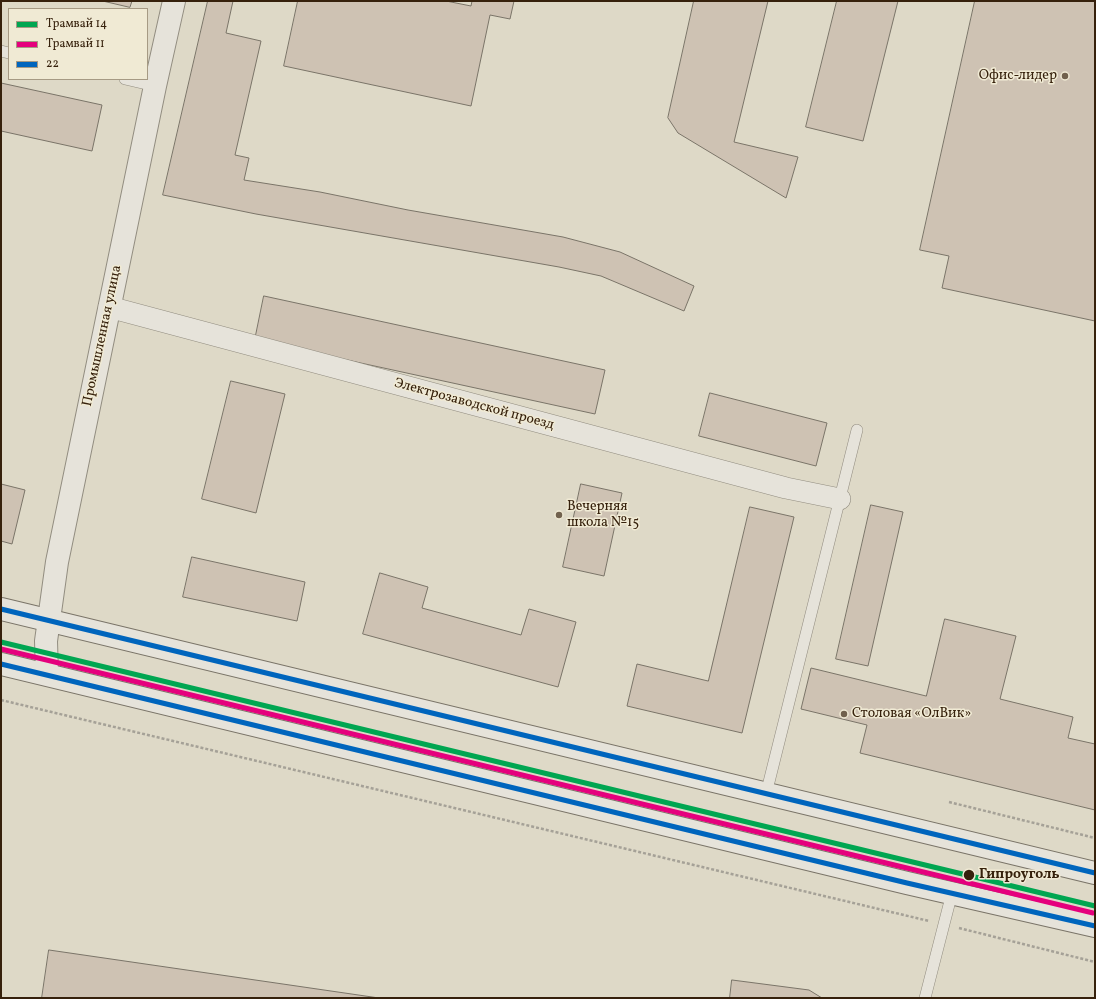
<!DOCTYPE html>
<meta charset="utf-8">
<style>
body{margin:0}
#map{position:relative;width:1096px;height:999px;overflow:hidden;background:#ded9c7;font-family:Vollkorn,serif}
canvas{display:block}
.frame{position:absolute;inset:0;border:2px solid #36210c;pointer-events:none}
.legend{position:absolute;left:8px;top:8px;width:140px;height:72px;box-sizing:border-box;background:#f0ead4;border:1px solid #a69a84;margin:0;padding:5px 7px;list-style:none;font-size:12px;color:#36210c}
.legend li{display:flex;align-items:center;gap:8px;height:20px}
.legend b{width:20px;border:1px solid #a69a84}
</style>
<div id="map">
<canvas width="1096" height="999"></canvas>
<div class="frame"></div>
<ul class="legend">
<li><b style="height:5px;background:#00a651"></b>Трамвай 14</li>
<li><b style="height:5px;background:#e5007d"></b>Трамвай 11</li>
<li><b style="height:5px;background:#0065bd"></b>22</li>
</ul>
</div>
<script>
const c = document.querySelector('canvas').getContext('2d');
c.lineJoin = 'round';
function paint(path, color) {
  c.fillStyle = color;
  c.fill(path, 'evenodd');
}
function stroke(path, color, width, dash) {
  c.strokeStyle = color;
  c.lineWidth = width;
  c.lineCap = dash ? 'butt' : 'round';
  c.setLineDash(dash || []);
  c.stroke(path);
}
function drawText(font, color, halo, rows, align = 'center') {
  c.font = font + ' Vollkorn,serif';
  c.lineWidth = 3;
  c.setLineDash([]);
  c.textBaseline = 'middle';
  c.strokeStyle = halo;
  c.fillStyle = color;
  for (const [text, x, y, turn = 0] of rows) {
    c.save();
    c.translate(x, y);
    c.rotate((+turn || 0) * Math.PI / 180);
    c.textAlign = isNaN(turn) ? turn : align;
    if (halo) c.strokeText(text, 0, 0);
    c.fillText(text, 0, 0);
    c.restore();
  }
}
const building = new Path2D(`
 M103,1h29l-2,6z
 M208,1h25l-7,32 35,8 -26,114 14,3 -5,22 76,12 88,18 155,27 57,15 74,34 -10,25 -83,-35 -42,-9 -303,-53 -93,-19z
 M298,1h148l25,5 1,-5h42l-4,18 -20,-4 -19,91 -187,-40z
 M694,1h74l-34,141 64,15 -12,41 -108,-65 -10,-15z
 M837,1h61l-35,140 -57,-14z
 M975,1h120v320l-153,-33 7,-32 -29,-6z
 M1,83l101,22 -10,46 -91,-20z
 M264,296l341,74 -10,44 -340,-74z
 M231,381l54,13 -29,119 -54,-14z
 M710,393l117,30 -11,43 -117,-30z
 M1,484l24,6 -13,54 -11,-3z
 M581,484l41,9 -18,83 -41,-9z
 M871,505l32,7 -35,154 -32,-7z
 M750,507l44,10 -52,216 -115,-27 10,-42 71,17z
 M192,557l113,25 -8,39 -114,-24z
 M380,573l48,14 -6,21 99,27 8,-26 47,13 -18,65 -195,-53z
 M945,619l71,17 -16,63 73,18 -5,21 27,6v66l-235,-57 7,-28 -66,-16 10,-41 115,28z
 M49,950l330,48h-337z
 M732,980l77,10 13,8h-92z`);
const path = new Path2D(`
 M1,700l928,221
 M949,802l146,36
 M959,928l136,34`);
const service = new Path2D(`
 M1,51l8,2
 M125,79l30,7
 M766,794l91,-364
 M925,998l27,-105`);
const minor = new Path2D(`
 M109,307l677,181 54,11`);
const tertiary = new Path2D(`
 M47,674l-1,-33 11,-79 98,-476 19,-85`);
const secondary = new Path2D(`
 M1,609l1094,264
 M1,664l906,219 188,43`);
const bus1 = new Path2D(`
 M1,609l1094,264
 M1,664l906,219 188,43`);
const tram1 = new Path2D(`
 M1,642l1094,264`);
const tram2 = new Path2D(`
 M1,649l1092,264`);
const markers = [
 [1065,76,4,"#71614d"],
 [559,515,4,"#71614d"],
 [844,714,4,"#71614d"],
 [969,875,6,"#36210c"]
];
const poiNames = [
 ["Офис-лидер",1057,76,"right"],
 ["Вечерняя",567,507],
 ["школа №15",567,523],
 ["Столовая «ОлВик»",852,714]
];
const streetNames = [
 ["Промышленная улица",103,336,-78],
 ["Электрозаводской проезд",474,405,15]
];
const stopNames = [
 ["Гипроуголь",979,875]
];
paint(building, '#cec2b3');
stroke(building, '#7a7468', 1);
stroke(service, '#928d80', 12);
stroke(minor, '#928d80', 22);
stroke(tertiary, '#928d80', 24);
stroke(secondary, '#7a7468', 24);
stroke(path, '#a5a197', 2.5, [3, 2]);
stroke(service, '#e6e3da', 11);
stroke(minor, '#e6e3da', 21);
stroke(tertiary, '#e6e3da', 22);
stroke(secondary, '#e6e3da', 22);
stroke(bus1, '#0065bd', 5);
stroke(tram1, '#00a651', 5);
stroke(tram2, '#e5007d', 5);
for (const [x, y, r, color] of markers) {
  const dot = new Path2D();
  dot.arc(x, y, r, 0, 2 * Math.PI);
  c.fillStyle = color;
  c.fill(dot);
  stroke(dot, '#f0ead4', 1.5);
}
drawText('14px', '#36210c', '#f0ead4', poiNames, 'left');
drawText('14px', '#36210c', '#f0ead4', streetNames);
drawText('bold 14px', '#36210c', '#f0ead4', stopNames, 'left');
</script>
